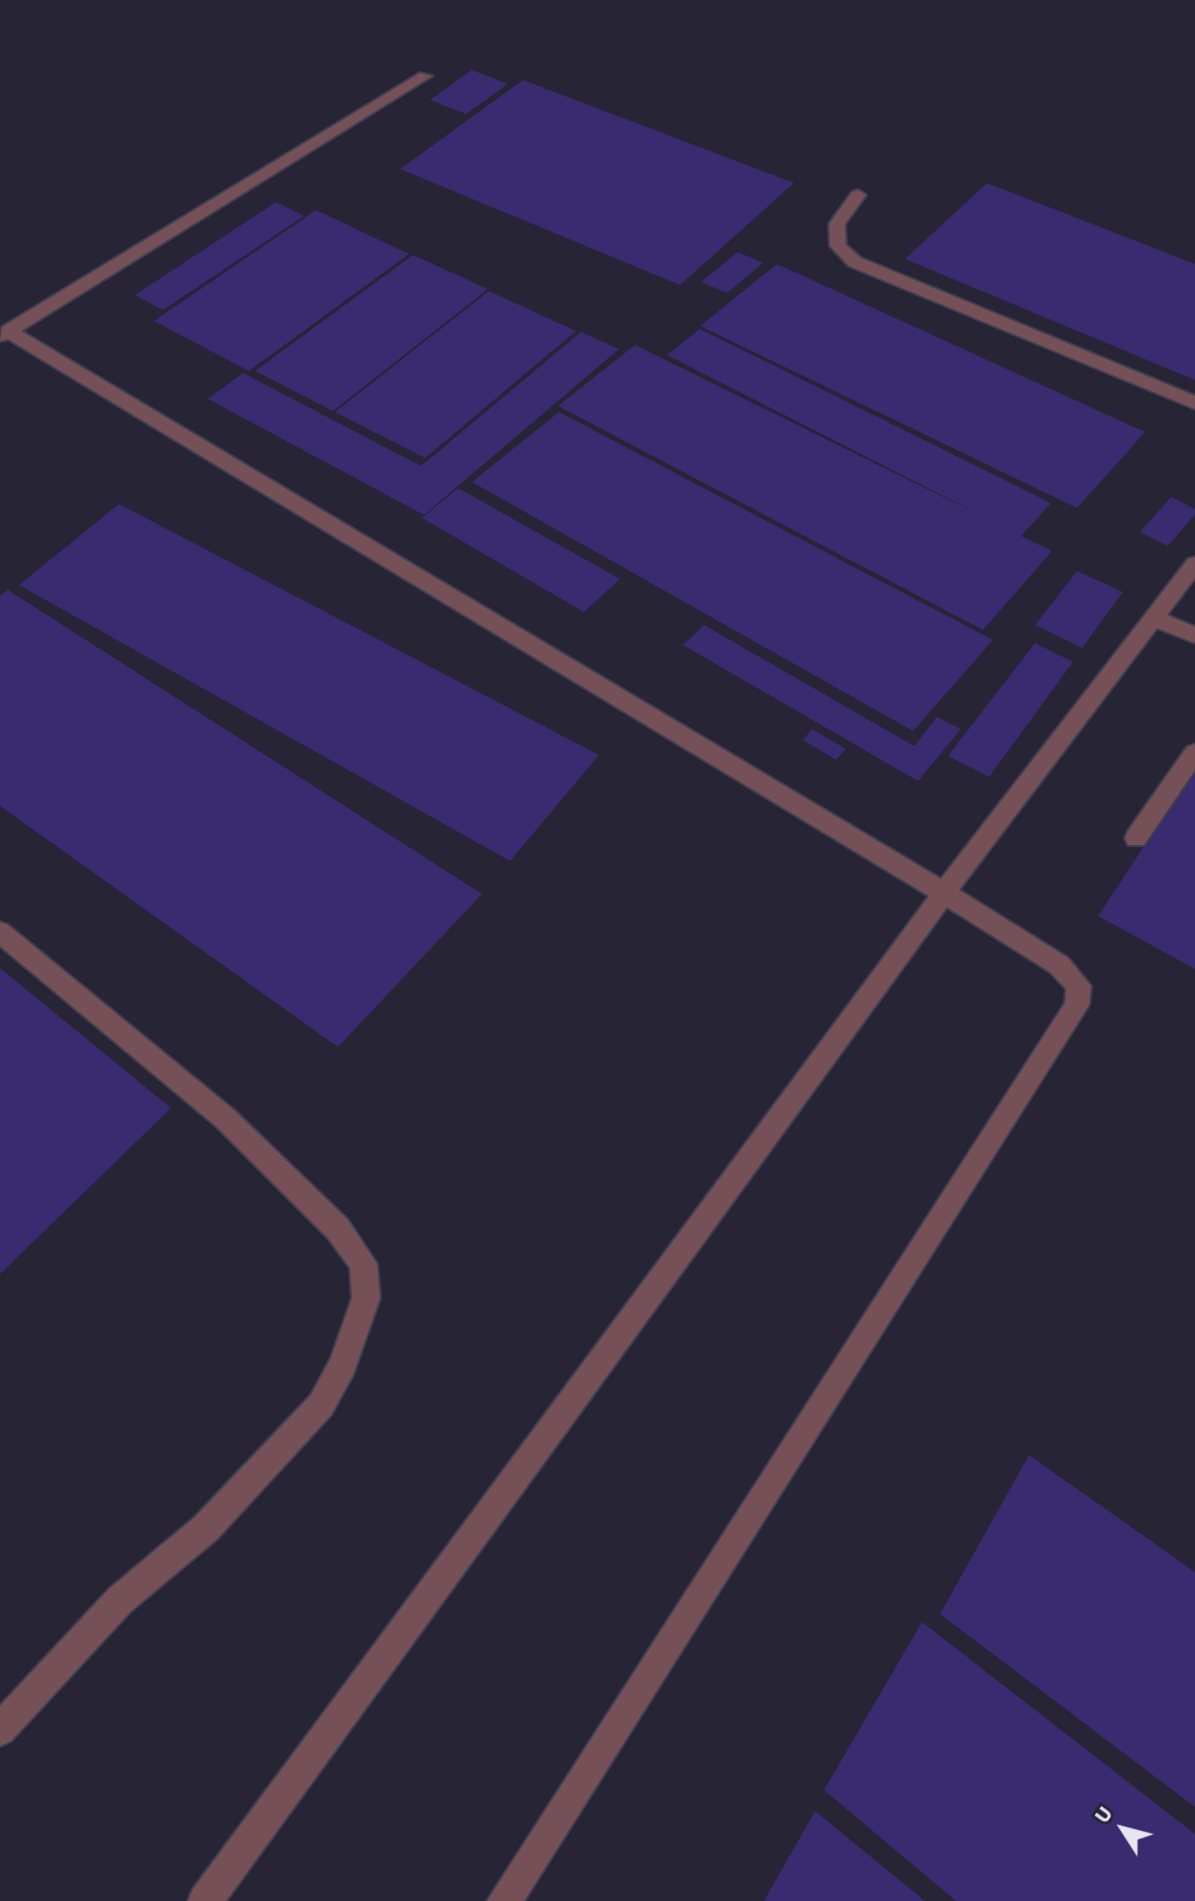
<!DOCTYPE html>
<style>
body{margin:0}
#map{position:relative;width:1195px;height:1901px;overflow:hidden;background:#262435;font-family:"Source Sans 3",sans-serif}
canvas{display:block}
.north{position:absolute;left:1083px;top:1789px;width:80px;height:80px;-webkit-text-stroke:6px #262435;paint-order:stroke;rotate:306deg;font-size:22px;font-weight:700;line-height:32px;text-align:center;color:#e6e5f0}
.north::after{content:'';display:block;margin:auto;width:28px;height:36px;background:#e6e5f0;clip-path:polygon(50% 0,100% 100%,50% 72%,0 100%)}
</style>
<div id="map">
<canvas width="1195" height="1901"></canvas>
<div class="north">U</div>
</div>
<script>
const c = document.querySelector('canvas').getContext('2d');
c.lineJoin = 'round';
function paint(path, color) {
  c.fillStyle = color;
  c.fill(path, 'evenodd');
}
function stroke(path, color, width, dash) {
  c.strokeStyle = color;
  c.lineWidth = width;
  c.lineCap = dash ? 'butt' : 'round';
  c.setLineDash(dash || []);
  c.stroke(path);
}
const building = new Path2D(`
 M472,70l36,14 -42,30 -36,-14z
 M523,80l271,103 -114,102 -280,-116z
 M987,183l208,81v116l-290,-121z
 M276,202l28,14 -141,94 -28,-15z
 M316,210l93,44 -160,117 -95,-50z
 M738,252l25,11 -36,30 -26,-11z
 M413,255l75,34 -155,122 -78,-40z
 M777,264l368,168 -68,76 -377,-182z
 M489,291l87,40 -151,127 -90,-46z
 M700,329l351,174 -30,33 31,15 -69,79 -425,-224 77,-61 357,176 -325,-166z
 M581,332l38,17 -195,166 -216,-116 35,-26 178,93z
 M559,412l434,228 -80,91 -441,-249z
 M458,488l162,91 -36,33 -162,-94z
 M1171,497l24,12v5l-27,32 -28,-14z
 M119,504l480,251 -89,106 -491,-276z
 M1077,571l46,21 -41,56 -47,-23z
 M8,590l474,304 -144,153 -338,-241v-210z
 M704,625l210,121 23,-29 24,12 -43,52 -235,-136z
 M1035,643l38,19 -84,115 -41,-21z
 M812,729l34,20 -10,11 -33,-20z
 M1195,769v200l-97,-53z
 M0,968l171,140 -171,166z
 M1029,1455l166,117v235l-255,-193z
 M922,1622l273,212v67h-239l-132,-111z
 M815,1811l110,90h-161z`);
const lane = new Path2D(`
 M420,73l12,3 -411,255 920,548 247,-320 7,-2v21l-28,37 28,12v16l-38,-15 -198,262 109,68 23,28 -2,19 -565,896h-37l578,-898 1,-14 -16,-17 -103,-65 -721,994h-38l5,-12 736,-993 -921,-557 -8,2 2,-14z
 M858,190l8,5 -21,29 1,21 15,13 334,138v13l-346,-143 -19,-20 -1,-22 23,-32z
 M1195,744v26l-51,75h-16l-3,-7 3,-7 59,-84z
 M0,922l8,3 227,186 113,109 29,44 3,34 -27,77 -22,40 -114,124 -86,72 -120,130 -11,5v-40l109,-117 86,-72 116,-122 20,-37 21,-60 -2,-30 -22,-30 -111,-111 -217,-181z`);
paint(building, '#3a2b70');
stroke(lane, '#413f4f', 4);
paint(lane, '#755056');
</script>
